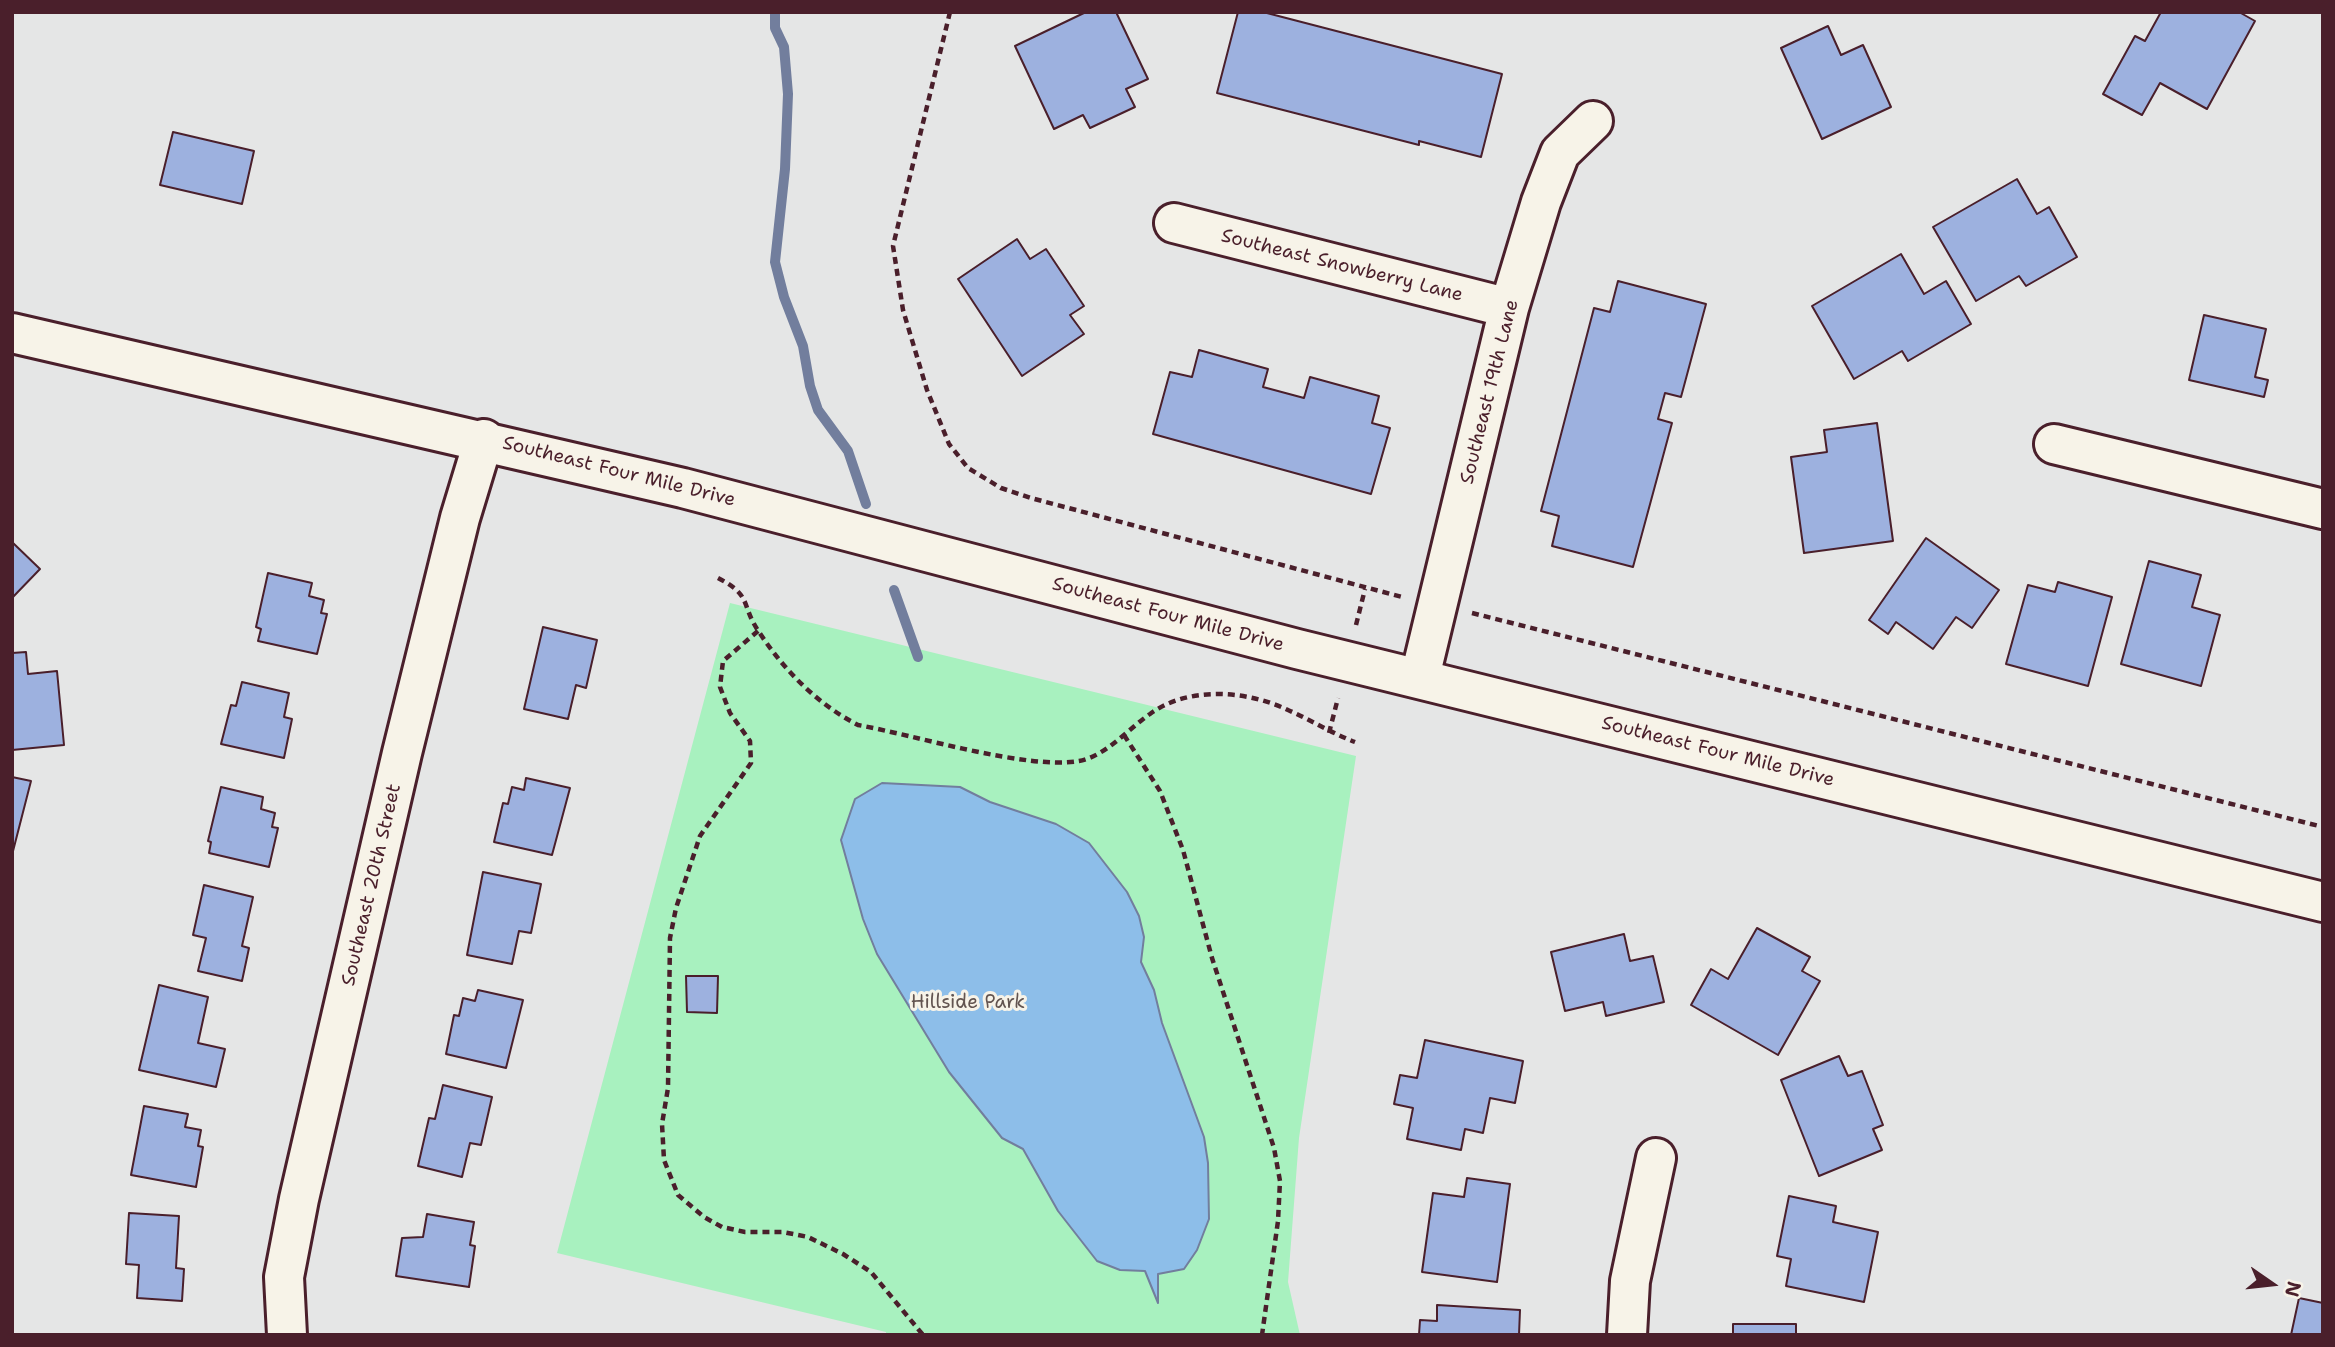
<!DOCTYPE html>
<style>
body{margin:0}
#map{position:relative;width:2335px;height:1347px;overflow:hidden;background:#e5e6e6;font-family:"Shantell Sans",sans-serif}
canvas{display:block}
.frame{position:absolute;inset:0;border:14px solid #4a1f2b;pointer-events:none}
.north{position:absolute;left:2237px;top:1249px;width:70px;height:70px;-webkit-text-stroke:5px #f7f3e8;paint-order:stroke;rotate:104deg;font-size:19px;font-weight:700;line-height:28px;text-align:center;color:#4a1f2b}
.north::after{content:'';display:block;margin:auto;width:24px;height:32px;background:#4a1f2b;clip-path:polygon(50% 0,100% 100%,50% 72%,0 100%)}
</style>
<div id="map">
<canvas width="2335" height="1347"></canvas>
<div class="frame"></div>
<div class="north">N</div>
</div>
<script>
const c = document.querySelector('canvas').getContext('2d');
c.lineJoin = 'round';
function paint(path, color) {
  c.fillStyle = color;
  c.fill(path, 'evenodd');
}
function stroke(path, color, width, dash) {
  c.strokeStyle = color;
  c.lineWidth = width;
  c.lineCap = dash ? 'butt' : 'round';
  c.setLineDash(dash || []);
  c.stroke(path);
}
function drawText(font, color, halo, rows, align = 'center') {
  c.font = font + ' "Shantell Sans",sans-serif';
  c.lineWidth = 6;
  c.setLineDash([]);
  c.textBaseline = 'middle';
  c.strokeStyle = halo;
  c.fillStyle = color;
  for (const [text, x, y, turn = 0] of rows) {
    c.save();
    c.translate(x, y);
    c.rotate((+turn || 0) * Math.PI / 180);
    c.textAlign = isNaN(turn) ? turn : align;
    if (halo) c.strokeText(text, 0, 0);
    c.fillText(text, 0, 0);
    c.restore();
  }
}
const green = new Path2D(`
 M730,603l626,153 -57,382 -11,144 12,53h-414v-3l-329,-79z`);
const water = new Path2D(`
 M882,783l78,4 30,15 66,22 33,19 38,49 12,24 5,21 -3,25 13,28 8,33 42,114 4,26 1,56 -12,31 -13,19 -26,5v29l-13,-32 -25,-1 -23,-9 -39,-50 -35,-62 -21,-11 -53,-66 -72,-118 -14,-35 -22,-79 14,-41z`);
const stream = new Path2D(`
 M775,12v16l9,19 4,47 -3,75 -10,93 9,35 19,49 7,40 8,24 30,41 18,53
 M894,590l24,67`);
const building = new Path2D(`
 M1086,12h30l32,67 -22,10 9,18 -45,21 -7,-13 -29,14 -39,-83z
 M1238,12h25l239,62 -21,83 -62,-16v4l-202,-52z
 M2161,12h78l16,9 -48,88 -47,-26 -18,32 -39,-21 32,-58 10,5z
 M1828,26l13,29 22,-10 28,62 -69,32 -41,-91z
 M173,132l81,19 -12,53 -82,-19z
 M2017,179l20,35 12,-7 28,50 -51,29 -7,-10 -43,25 -43,-74z
 M1017,239l13,20 16,-10 38,57 -14,9 14,19 -62,42 -64,-97z
 M1901,254l23,40 22,-13 25,43 -63,37 -6,-10 -48,28 -42,-73z
 M1618,281l88,23 -25,93 -16,-4 -7,26 14,4 -39,144 -81,-21 7,-30 -18,-5 53,-203 16,4z
 M2204,315l62,14 -11,48 13,3 -4,17 -75,-17z
 M1199,350l69,19 -5,18 41,11 6,-21 69,19 -7,27 18,5 -19,66 -218,-60 17,-62 22,5z
 M1877,423l16,118 -89,12 -13,-96 36,-5 -3,-22z
 M1926,538l73,52 -27,38 -16,-11 -23,32 -37,-27 -8,12 -19,-14z
 M12,542l28,27 -28,29z
 M2149,561l52,14 -9,32 28,8 -19,71 -80,-22z
 M268,573l44,10 -3,13 15,4 -3,13 6,1 -10,40 -59,-13 3,-12 -5,-2z
 M2058,582l54,15 -24,89 -82,-22 22,-79 27,7z
 M543,627l54,13 -11,48 -10,-3 -8,34 -44,-10z
 M26,652l2,22 29,-3 7,74 -52,5v-97z
 M242,682l47,11 -5,24 8,2 -8,39 -63,-14 10,-39 5,1z
 M12,777l19,4 -19,74z
 M526,778l44,10 -18,67 -58,-13 9,-39 5,1 4,-17 12,3z
 M221,787l42,10 -2,12 14,4 -3,14 6,1 -9,39 -60,-14 2,-11 -3,-1z
 M483,872l58,12 -10,49 -12,-2 -7,33 -45,-9z
 M204,885l49,12 -11,49 7,2 -7,33 -44,-10 8,-33 -13,-3z
 M1757,928l53,29 -8,14 18,10 -42,74 -87,-50 20,-36 17,10z
 M1624,934l6,27 23,-5 11,46 -58,14 -3,-14 -38,9 -14,-59z
 M686,976h32l-1,37 -30,-1z
 M159,985l49,12 -10,46 27,6 -9,38 -77,-17z
 M478,990l45,10 -17,68 -60,-14 8,-39 5,1 4,-18 12,3z
 M1425,1040l98,21 -8,42 -25,-5 -7,35 -18,-4 -4,21 -54,-11 6,-31 -19,-4 6,-29 17,3z
 M1839,1056l9,20 14,-5 21,54 -10,4 9,21 -63,26 -38,-96z
 M443,1085l49,12 -11,48 -11,-2 -8,34 -44,-11 11,-48 6,1z
 M144,1106l44,8 -3,13 16,3 -3,16 5,1 -7,40 -65,-12z
 M1467,1178l43,6 -13,98 -75,-10 11,-79 31,4z
 M1789,1196l47,10 -3,16 45,10 -14,70 -78,-16 5,-27 -14,-3z
 M129,1213l50,3 -3,52 8,1 -2,32 -45,-3 2,-33 -13,-1z
 M427,1214l47,8 -4,23 5,1 -6,41 -73,-11 6,-38 21,-1z
 M2299,1298l24,5v32h-32z
 M1437,1305l83,5 -1,25h-100l1,-15 17,1z
 M1733,1324h63v11h-63z`);
const path = new Path2D(`
 M950,12l-57,234 10,64 24,80 22,54 19,24 33,20 30,10 371,99
 M718,578c35,18 22,26 41,54 25,38 58,72 99,93 56,10 168,45 221,36 27,-5 49,-32 71,-47 38,-28 96,-24 138,-4 23,10 43,23 67,32
 M1472,613l851,214
 M1356,625l9,-36
 M758,631l-35,30 -3,26 10,26 20,28 1,22 -51,73 -24,72 -6,30 -2,150 -6,36 2,36 14,35 26,22 18,10 23,5h38l25,5 35,17 28,18 52,63
 M1329,733l9,-35
 M1124,735l36,56 23,59 29,108 62,190 6,33 -2,40 -16,114`);
const minor = new Path2D(`
 M1174,223l335,85
 M2054,444l269,65
 M1420,677l89,-369 32,-106 19,-49 33,-32
 M287,1335l-3,-58 15,-78 103,-446 58,-235 24,-79
 M1627,1335l3,-54 26,-123`);
const secondary = new Path2D(`
 M12,333l671,155 614,161 1026,253`);
const streetNames = [
 ["Southeast Snowberry Lane",1342,266,14],
 ["Southeast 19th Lane",1490,392,-76],
 ["Southeast Four Mile Drive",619,472,14],
 ["Southeast Four Mile Drive",1168,615,15],
 ["Southeast Four Mile Drive",1718,752,14],
 ["Southeast 20th Street",372,885,-77]
];
const parkNames = [
 ["Hillside Park",968,1003]
];
paint(green, '#a8f1bf');
paint(water, '#8dbee9');
stroke(water, '#727e9d', 2);
stroke(stream, '#727e9d', 10);
paint(building, '#9db1df');
stroke(building, '#4a1f2b', 2);
stroke(minor, '#4a1f2b', 44);
stroke(secondary, '#4a1f2b', 44);
stroke(path, '#4a1f2b', 4.5, [7, 5]);
stroke(minor, '#f7f3e8', 38);
stroke(secondary, '#f7f3e8', 38);
drawText('19px', '#4a1f2b', '#f7f3e8', streetNames);
drawText('19px', '#625450', '#f7f3e8', parkNames);
</script>
